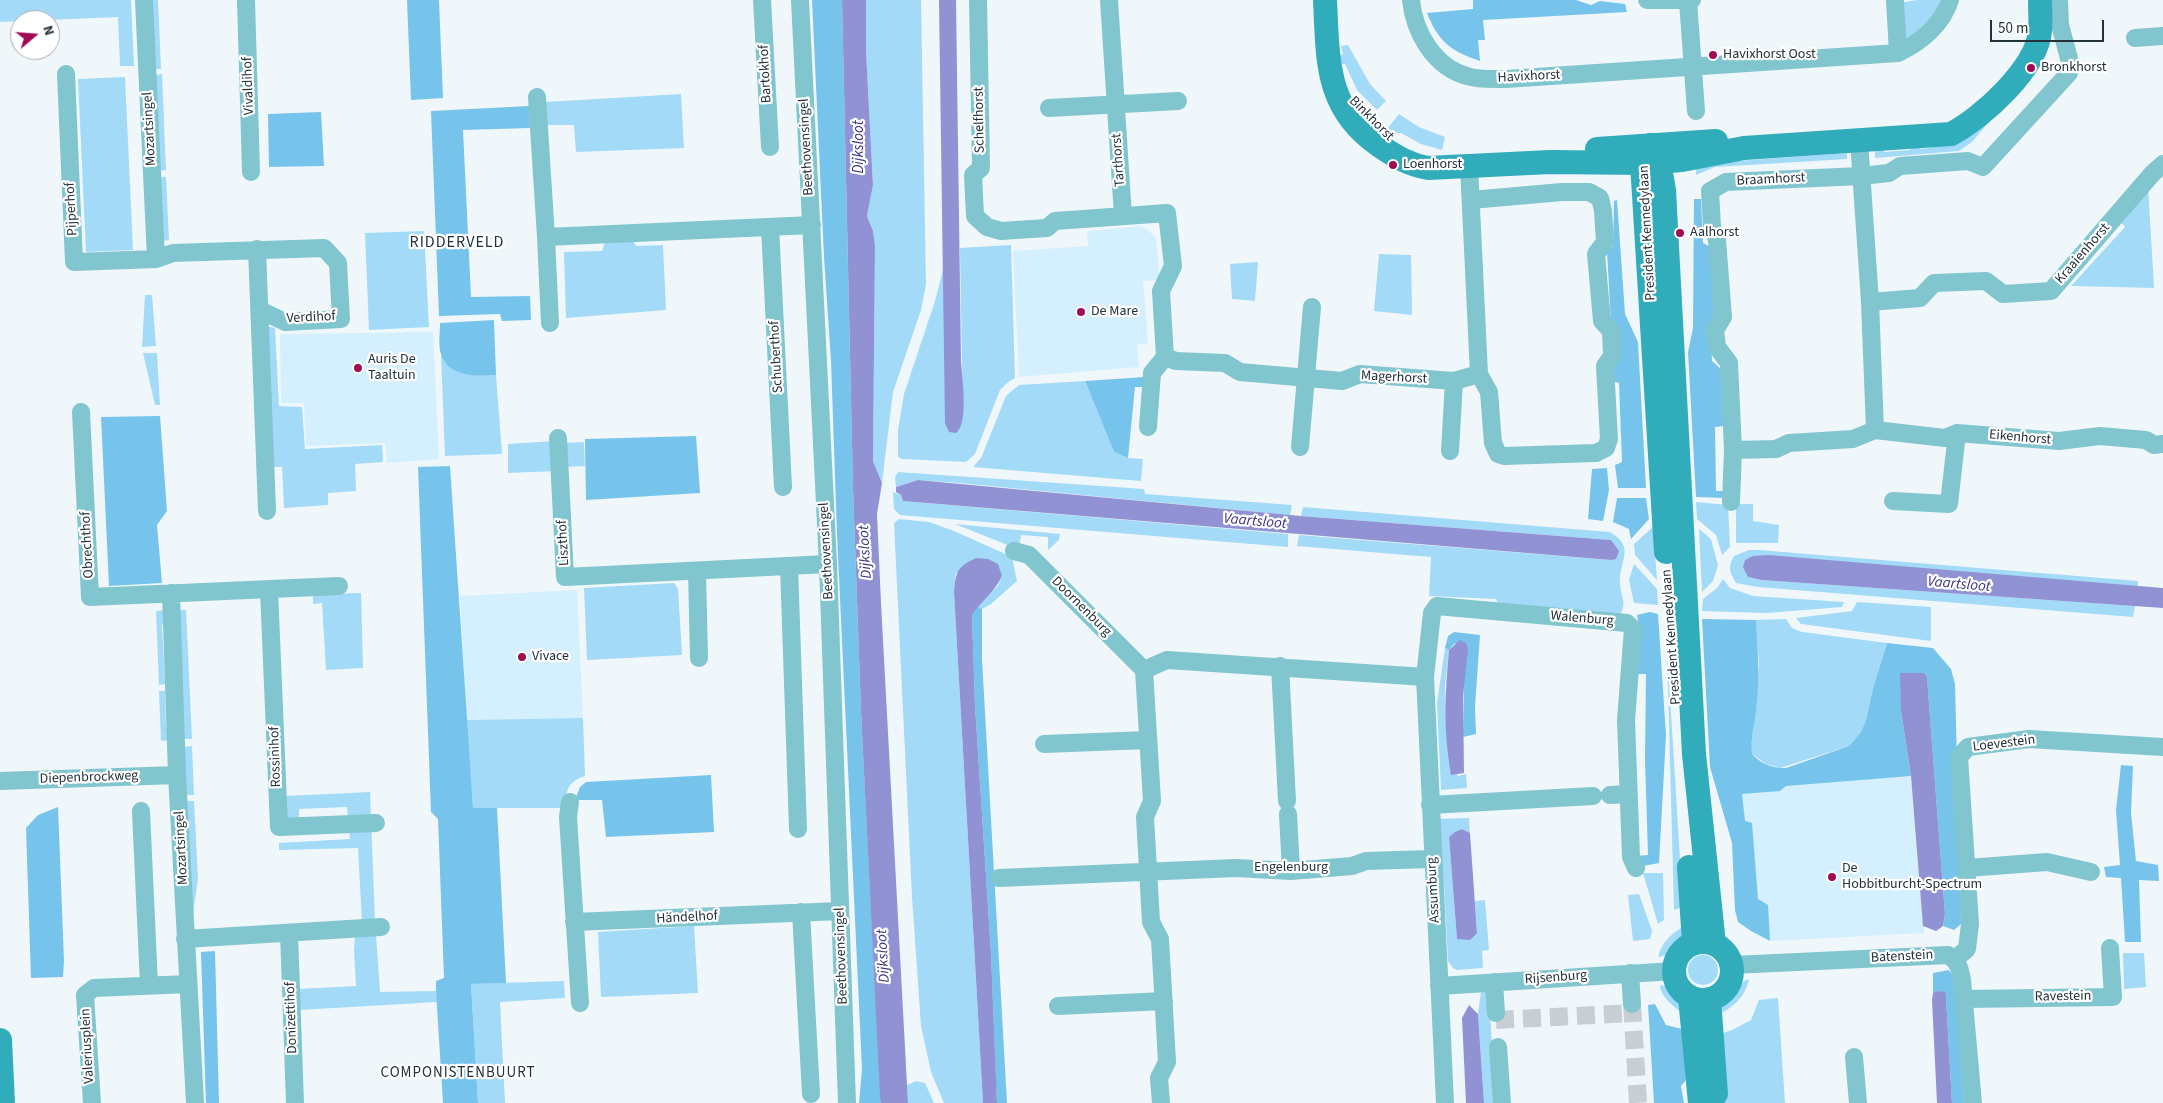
<!DOCTYPE html>
<meta charset="utf-8">
<style>
body{margin:0}
#map{position:relative;width:2163px;height:1103px;overflow:hidden;background:#f0f7fb;font-family:"Source Sans 3",sans-serif}
canvas{display:block}
.north{position:absolute;left:10px;top:10px;width:50px;height:50px;box-sizing:border-box;background:#fff;border:1px solid #a7adb0;border-radius:50%;rotate:72deg;font-size:14px;font-weight:700;line-height:20px;text-align:center;color:#233139}
.north::after{content:'';display:block;margin:auto;width:18px;height:22px;background:#9f0c55;clip-path:polygon(50% 0,100% 100%,50% 72%,0 100%)}
.scale{position:absolute;left:1990px;top:20px;width:114px;height:22px;box-sizing:border-box;border:2px solid #233139;border-top:0;padding-left:6px;font-size:15px;line-height:18px;white-space:nowrap;color:#233139;-webkit-text-stroke:4px #fff;paint-order:stroke}
</style>
<div id="map">
<canvas width="2163" height="1103"></canvas>
<div class="north">N</div>
<div class="scale">50 m</div>
</div>
<script>
const c = document.querySelector('canvas').getContext('2d');
c.lineJoin = 'round';
function paint(path, color) {
  c.fillStyle = color;
  c.fill(path, 'evenodd');
}
function stroke(path, color, width, dash) {
  c.strokeStyle = color;
  c.lineWidth = width;
  c.lineCap = dash ? 'butt' : 'round';
  c.setLineDash(dash || []);
  c.stroke(path);
}
function drawText(font, color, halo, rows, align = 'center') {
  c.font = font + ' "Source Sans 3",sans-serif';
  c.lineWidth = 4.5;
  c.setLineDash([]);
  c.textBaseline = 'middle';
  c.strokeStyle = halo;
  c.fillStyle = color;
  for (const [text, x, y, turn = 0] of rows) {
    c.save();
    c.translate(x, y);
    c.rotate((+turn || 0) * Math.PI / 180);
    c.textAlign = isNaN(turn) ? turn : align;
    if (halo) c.strokeText(text, 0, 0);
    c.fillText(text, 0, 0);
    c.restore();
  }
}
const built = new Path2D(`
 M1142,226l14,11 4,43 -17,1 5,62 -11,2 2,22 -120,10 -6,-126 75,-5 -1,-15z
 M433,332l6,127 -52,4 -2,-20 -79,3 -2,-43h-23l-1,-69z
 M577,590l6,128 -117,2 -6,-124z
 M1911,776l13,157 -154,8 -20,-16 -10,-138z`);
const green = new Path2D(`
 M0,0h131l3,66h-14l-2,-49 -118,5z
 M150,0h8l3,69h-8z
 M866,0h55l5,284 -5,26 -28,82 -11,91 -9,-22 2,-216 -2,-14 -6,-15 6,-31 -7,-134z
 M1918,0h22c-6,20 -18,31 -35,42l-1,-40z
 M1348,45l22,39 16,17 -9,9 -20,-20 -12,-26h-4l-3,-8 5,-2 -2,-8z
 M162,74l4,96 -8,1 -4,-96z
 M125,77l8,173 -47,2 -8,-173z
 M681,94l3,54 -108,4 -2,-27h-27l-2,-23z
 M2005,103l-33,39 -13,9 -84,7v-10l8,-1 1,5 26,-2 2,-3 6,-1 3,3 27,-4z
 M1399,114l20,13 26,10 -3,13 -21,-6 -20,-11 -7,1 -7,-5z
 M1847,153v6l-132,8 -19,8v-11z
 M158,177h8l3,63 -8,1z
 M2148,185l6,103 -83,-2 54,-59 -6,-7z
 M424,231l5,96 -60,3 -4,-97z
 M632,238l4,8 27,-1 3,65 -100,8 -2,-66 38,-1 4,-12z
 M1011,245l4,133 -8,5 -7,7 -25,64 -9,8 -64,-3 -4,-2v-27l6,-36 31,-93 8,-31 2,41 18,110 -3,-173z
 M1379,254l32,1 1,60 -38,-4z
 M1258,262l-3,39 -23,-2 -2,-35z
 M145,295h7l4,51 -14,1z
 M266,326l9,2 4,78 23,1 3,42 77,-4 1,17 -28,2 1,27 -28,2v12l-44,3 -2,-41h-10z
 M143,353h14l3,52h-5z
 M441,355l6,8 33,13 16,-1 6,79 -57,2z
 M1085,381l29,71 14,6 15,1 -2,22 -168,-14 8,-9 25,-62 13,-11z
 M554,441l2,30 -48,2v-29z
 M584,442l1,24 -20,1v-24z
 M898,472l246,17 1,5 147,11 -2,10 -331,-32 -41,-3 -22,7 -1,-10z
 M893,492l8,3 2,6 385,33v13l-388,-32 -6,-6z
 M1696,502l32,3 2,42 -8,8 -6,-20 -19,-16z
 M1736,504h17v17l26,4 -1,18h-42z
 M1303,507l307,25c27,16 8,30 10,52 1,16 8,16 -1,33l-120,-11 -3,-7 -67,-3 2,-39 -134,-11 2,-11 311,25 6,-2 -5,-18 -310,-24z
 M899,519l30,3 25,9 58,26 5,24 -26,23 -9,5 -5,-3 21,-20 4,-10 -46,-3 -2,19 29,511h-39l-13,-31 -10,-46 -9,-129 -18,-374z
 M955,524l105,10 -1,6 -11,10v-13l-27,-2 -2,13h-4z
 M1653,527l4,53 -22,-25 -1,-11z
 M1699,529l12,10 7,26 -5,16 -11,11z
 M1749,550h10l379,31v5l-390,-9 13,3 374,26 -2,11 -375,-30 -22,-4c-6,-11 -9,-15 -2,-27z
 M1634,564l23,25 1,16 -24,-2 -5,-23z
 M1723,579l7,9 23,8 91,6 -2,5 -75,6 -65,-2 1,-12 14,-11z
 M674,583l4,6 4,66 -95,5 -3,-72z
 M361,593l2,75 -37,2 -4,-67 -9,1v-10z
 M1857,602l74,5v34l-130,-17 -5,-6 56,-7z
 M166,610l1,14 -5,1 3,59 -6,1 -3,-74z
 M179,610h7l6,129h-8z
 M1786,619l6,9 10,4 85,11 -14,45 -7,32 -5,12 -12,14 -69,22 -14,-4 -14,-10 -1,-8 5,-36 3,-46 -3,-44z
 M1445,648l4,2 -4,36 3,74 10,16 8,-2 1,14 -26,2 -4,-87z
 M1667,648l16,259 -9,3z
 M159,691h6l1,36h5l1,13 -11,1z
 M583,718l2,58c-18,6 -19,14 -19,32h-93l-7,-88z
 M192,746l2,49h-8l-2,-48z
 M370,792l5,130h-13l-4,-74 -79,2v-7l71,-4 -3,-32 -48,2v10h-12l-2,-23z
 M187,801h7l4,77 -5,36z
 M1469,818l1,15 -8,-4 -13,8 8,102 20,-6 -2,-32 10,-1 4,50 -7,1 1,17 -26,2 -4,-2 -5,-7 -4,-77h-5l4,-9 -3,-50 -5,-6z
 M1643,873h20l1,47 -6,4z
 M1639,894l13,37 -2,8 -17,2 -5,-46z
 M694,926l4,67 -97,4 -3,-65z
 M1686,926c0,3 1,5 0,8 -2,10 -20,23 -28,23 3,-14 15,-26 28,-31z
 M376,935l4,57 56,-1 1,11 -138,8v-21l57,-3 -2,-35 1,-15z
 M2123,953h21l2,34 -22,2z
 M1688 970a15 15 0 1 1 30 0a15 15 0 1 1-30 0Z
 M1748,979l1,1c-4,17 -16,28 -32,35l3,-12 18,-18z
 M564,981l1,17 -65,4 5,101h-27l-7,-119z
 M1660,985l7,2 12,9 2,16c-9,-7 -21,-16 -21,-27z
 M1481,991h8l6,112h-11l-6,-89z
 M1778,998l7,105h-61l-7,-68 15,-5 19,-10 8,-20z
 M916,1081l9,2 9,20h-26l-1,-18z`);
const forest = new Path2D(`
 M407,0h32l4,98 -32,2z
 M812,0h30l11,489 8,223 20,391h-22l3,-34 -25,-535 -6,-173 -7,-104z
 M1473,0h103l15,5 9,-4 25,3 2,8 -144,8 2,20h-7l2,21c-30,-10 -42,-20 -53,-48l46,-4z
 M529,106l1,22 -67,2 8,167 59,-1 1,24 -29,1 -2,-7 -61,2 -8,-205z
 M321,112l3,54 -55,1 -1,-53z
 M1694,199h7l2,44 7,4 5,69 -5,7 2,38 9,8 3,57 -9,1 1,64h9v7l-29,-1 -8,-145 5,-24z
 M1617,200l8,114 13,28 8,146h-28l-3,-23 7,-3 -3,-79 -7,-2v-18l8,-4 -3,-34 -6,-2 -4,-72 6,-4 1,-46z
 M494,320l2,55c-18,2 -48,2 -55,-21 -3,-8 -1,-22 -1,-31z
 M1145,377v10h-10l-7,71 -14,-6 -29,-71z
 M160,416l7,95 -10,14 5,58 -53,3 -8,-169z
 M696,436l4,57 -114,7 -1,-61z
 M450,466l23,342h24l9,175 -35,1 7,119h-35l-7,-112v-10l8,-3 -6,-159 -7,-7 -13,-345z
 M1607,468l2,22 -6,31 -15,-2 4,-50z
 M1617,498h29l3,21 -18,20 -2,-10 -16,-7z
 M977,606l5,3v50l25,444h-10l-1,-18 -5,-132 -16,-248 -3,-90z
 M1650,612l8,2 8,121 -7,128 -16,3 -7,-10 12,-1 -3,-95 1,-86h-12l5,-47 -2,-12z
 M1702,619l54,1c2,30 4,60 0,91 -1,14 -6,28 -4,43 8,9 21,15 34,14l63,-22 12,-14 5,-12 7,-32 14,-45 46,5 18,21 4,15 6,240 -7,6 -11,-4 2,-12 -18,-236 -26,33 10,65 -125,10 -6,5 -38,3 3,27 7,2 6,76 10,6 2,36 -19,-10 -13,-9 -3,-12 -3,-67 -22,-76z
 M1454,632l26,3 -5,72 1,27 -13,3 1,-61 -9,-33 -6,7 -4,-2 3,-12z
 M2121,765l12,1 -2,47 5,48 22,4 1,16 -20,-1 2,62h-16l-4,-64 -15,-1 -2,-10 16,-2 -4,-55z
 M711,775l3,57 -108,5 -4,-37h-27l5,-13 6,-5z
 M58,807l6,154 -1,16 -32,1 -5,-150 12,-13z
 M215,951l4,152h-13l-5,-151z
 M1949,970l7,10 8,123h-12l-6,-107 -7,-5 -6,2v-20z
 M1655,1004l11,21 16,4 4,51 -5,6 3,17h-30l-6,-98z`);
const water = new Path2D(`
 M842,0h24v51l7,134 -6,31 6,15 2,14 -2,216 9,22 -5,31 4,89 27,500h-27l-1,-6 -19,-385 -8,-223z
 M939,0h17l5,361c1,16 8,63 -5,72l-7,-1 -4,-9z
 M918,480l383,36 310,24 8,11 -3,8 -5,1 -708,-59 -2,-6 -5,-3v-5z
 M1768,555l395,33v20l-402,-28 -13,-3 -5,-10 2,-7 8,-4z
 M976,558l12,1 10,5 4,12c-7,16 -21,25 -30,39l3,90 16,248 6,150h-14l-29,-511c2,-21 3,-25 22,-34z
 M1460,640l6,3 2,6 -5,48 1,76 -13,2c-8,-41 -6,-84 -2,-125z
 M1900,673h24l3,4 18,237 -2,12 -7,5 -13,-5 -12,-150 -10,-65z
 M1462,829l8,4 7,100 -7,7 -13,-1 -8,-102 6,-5z
 M1937,991l8,1 1,4 6,107h-15l-5,-103 1,-7z
 M1469,1005l9,9 6,89h-18l-4,-85z`);
const streetTunnel = new Path2D(`
 M1632,1004l6,99
 M1496,1020l137,-7`);
const street = new Path2D(`
 M144,0l12,259
 M246,0l5,172
 M762,0l8,147
 M800,0l28,564 19,539
 M978,0l3,168 -8,7 2,41 12,11 14,4 46,-3 8,-7 112,-8 6,53 -12,25 4,66 -13,16 -4,54
 M1109,0l14,216
 M1411,0c3,32 23,67 56,76 12,4 26,3 39,3l392,-26c22,-10 44,-28 52,-53
 M1647,0h45
 M1895,0l3,53
 M1688,1l8,110
 M2135,38l28,-2
 M66,74l8,188 82,-3 17,-6 151,-5 14,15 3,56 -56,3 -25,-12
 M537,97l9,140 266,-12
 M1049,108l129,-7
 M1859,141l11,161 5,128
 M1469,166l10,208 10,18 4,51 5,11 6,2 92,-3 10,-5 3,-9 -4,-73 7,-10 -1,-25 -9,-10 -6,-67 9,-12 -2,-31 -3,-13 -11,-6h-27l-91,8
 M770,227l13,260
 M546,237l4,86
 M257,249l10,262
 M1870,302l50,-4 14,-15 52,-2 17,13 48,-3 101,-117 11,-10
 M1165,357l11,4 49,2 15,9 102,9 18,-7 94,7 25,-7
 M81,412l9,185 249,-11
 M558,438l7,139 263,-13
 M1300,447l12,-140
 M1733,450l43,-1 13,-6 64,-4 22,-9 70,8 12,-5 102,8 41,-5 46,4 8,5 9,-1
 M1450,451l4,-70
 M1893,501l56,3 8,-71
 M1731,502l2,-52 -4,-87 -12,-16 -2,-17 8,-13 -6,-77 -5,-13 -2,-36 16,-9 135,-6 28,-3 11,-7 68,-5 15,6 86,-94 1,-11 -10,-37 -1,-25
 M1014,551l15,4 115,115 8,131 -7,16 6,105 9,17 7,123 -8,16 2,25
 M789,566l9,263
 M697,571l2,87
 M269,590l10,237 97,-4
 M171,593l6,182 18,328
 M1280,666l7,135
 M1144,670l23,-10 258,17
 M1044,744l104,-4
 M0,781l177,-6
 M1610,795l18,-1
 M570,802l-2,15 12,186
 M1430,805l163,-9
 M141,811l8,174
 M1288,814l3,57
 M1967,868l80,-6 44,10
 M999,878l237,-10 55,3 61,-5 14,-5 66,-2
 M801,912l10,182
 M574,922l266,-11
 M289,933l6,170
 M185,939l196,-12
 M1955,959l12,-10 3,-25 -11,-167 9,-10 61,-8 134,8
 M1732,965l216,-10c10,6 12,13 14,25l11,123
 M1630,973l2,31
 M1494,982l2,31
 M1439,986l235,-15
 M1965,999l148,-2 -3,-49
 M1058,1006l106,-5
 M1498,1047l4,56
 M1854,1057l4,46
 M92,1103l-7,-108 9,-7 94,-4
 M1445,1103l-20,-426 7,-64 5,-7 190,17 6,6 -7,91 5,137 5,11`);
const secondary = new Path2D(`
 M1325,0c3,60 0,109 55,146 16,11 30,19 48,22l122,-6 92,1 40,-3 62,-12 207,-14c31,-16 86,-66 89,-103 1,-10 0,-21 0,-31
 M1650,145l9,17 5,28 30,564 20,190
 M1597,149l119,-8
 M1648,150l-6,13 24,389
 M1689,867l5,76
 M1674 971a29 29 0 1 1 58 0a29 29 0 1 1-58 0Z
 M1690,997l10,106
 M1709,999l7,95
 M0,1040l3,63`);
const markers = [
 [1713,55,5,"#9f0c55"],
 [2031,68,5,"#9f0c55"],
 [1393,165,5,"#9f0c55"],
 [1680,233,5,"#9f0c55"],
 [1081,312,5,"#9f0c55"],
 [358,368,5,"#9f0c55"],
 [522,657,5,"#9f0c55"],
 [1832,877,5,"#9f0c55"]
];
const poiNames = [
 ["Havixhorst Oost",1723,55],
 ["Bronkhorst",2041,68],
 ["Loenhorst",1403,165],
 ["Aalhorst",1690,233],
 ["De Mare",1091,312],
 ["Auris De",368,360],
 ["Taaltuin",368,376],
 ["Vivace",532,657],
 ["De",1842,869],
 ["Hobbitburcht-Spectrum",1842,885]
];
const streetNames = [
 ["Bartokhof",766,74,-93],
 ["Havixhorst",1529,77,-3],
 ["Vivaldihof",249,86,-92],
 ["Binkhorst",1371,119,45],
 ["Schelfhorst",980,120,-91],
 ["Mozartsingel",150,129,-93],
 ["Beethovensingel",807,147,-93],
 ["Tarthorst",1119,160,-94],
 ["Braamhorst",1771,180,-3],
 ["Pijperhof",72,209,-93],
 ["President Kennedylaan",1648,233,-93],
 ["Kraaienhorst",2083,254,-49],
 ["Verdihof",311,318,-3],
 ["Schuberthof",777,357,-93],
 ["Magerhorst",1394,378,3],
 ["Eikenhorst",2020,438,5],
 ["Liszthof",564,543,-93],
 ["Obrechthof",88,545,-93],
 ["Beethovensingel",827,551,-93],
 ["Doornenburg",1081,607,45],
 ["Walenburg",1582,619,5],
 ["President Kennedylaan",1672,637,-94],
 ["Loevestein",2004,744,-7],
 ["Rossinihof",276,757,-92],
 ["Diepenbrockweg",89,778,-2],
 ["Mozartsingel",182,848,-93],
 ["Engelenburg",1291,868],
 ["Assumburg",1434,890,-93],
 ["Händelhof",687,918,-3],
 ["Beethovensingel",842,956,-92],
 ["Batenstein",1902,957,-3],
 ["Rijsenburg",1556,978,-4],
 ["Ravestein",2063,997,-1],
 ["Donizettihof",292,1018,-92],
 ["Valeriusplein",88,1046,-93]
];
const waterNames = [
 ["Dijksloot",860,147,-90],
 ["Vaartsloot",1255,522,5],
 ["Dijksloot",866,552,-93],
 ["Vaartsloot",1959,585,5],
 ["Dijksloot",884,956,-93]
];
const neighbourhoodNames = [
 ["COMPONISTENBUURT",458,1074]
];
const quarterNames = [
 ["RIDDERVELD",457,243]
];
paint(built, '#d4effd');
paint(green, '#a3daf8');
paint(forest, '#76c4ec');
paint(water, '#9192d3');
stroke(streetTunnel, '#c7cfd4', 18, [18, 9]);
stroke(street, '#81c5ce', 18);
stroke(secondary, '#30acba', 24);
for (const [x, y, r, color] of markers) {
  const dot = new Path2D();
  dot.arc(x, y, r, 0, 2 * Math.PI);
  c.fillStyle = color;
  c.fill(dot);
  stroke(dot, '#fff', 2);
}
drawText('14px', '#233139', '#fff', poiNames, 'left');
drawText('14px', '#233139', '#fff', streetNames);
drawText('italic 15px', '#3b3380', '#fff', waterNames);
c.letterSpacing = '1px';
drawText('15px', '#233139', '#fff', neighbourhoodNames);
c.letterSpacing = '0px';
c.letterSpacing = '1px';
drawText('16px', '#233139', '#fff', quarterNames);
c.letterSpacing = '0px';
</script>
